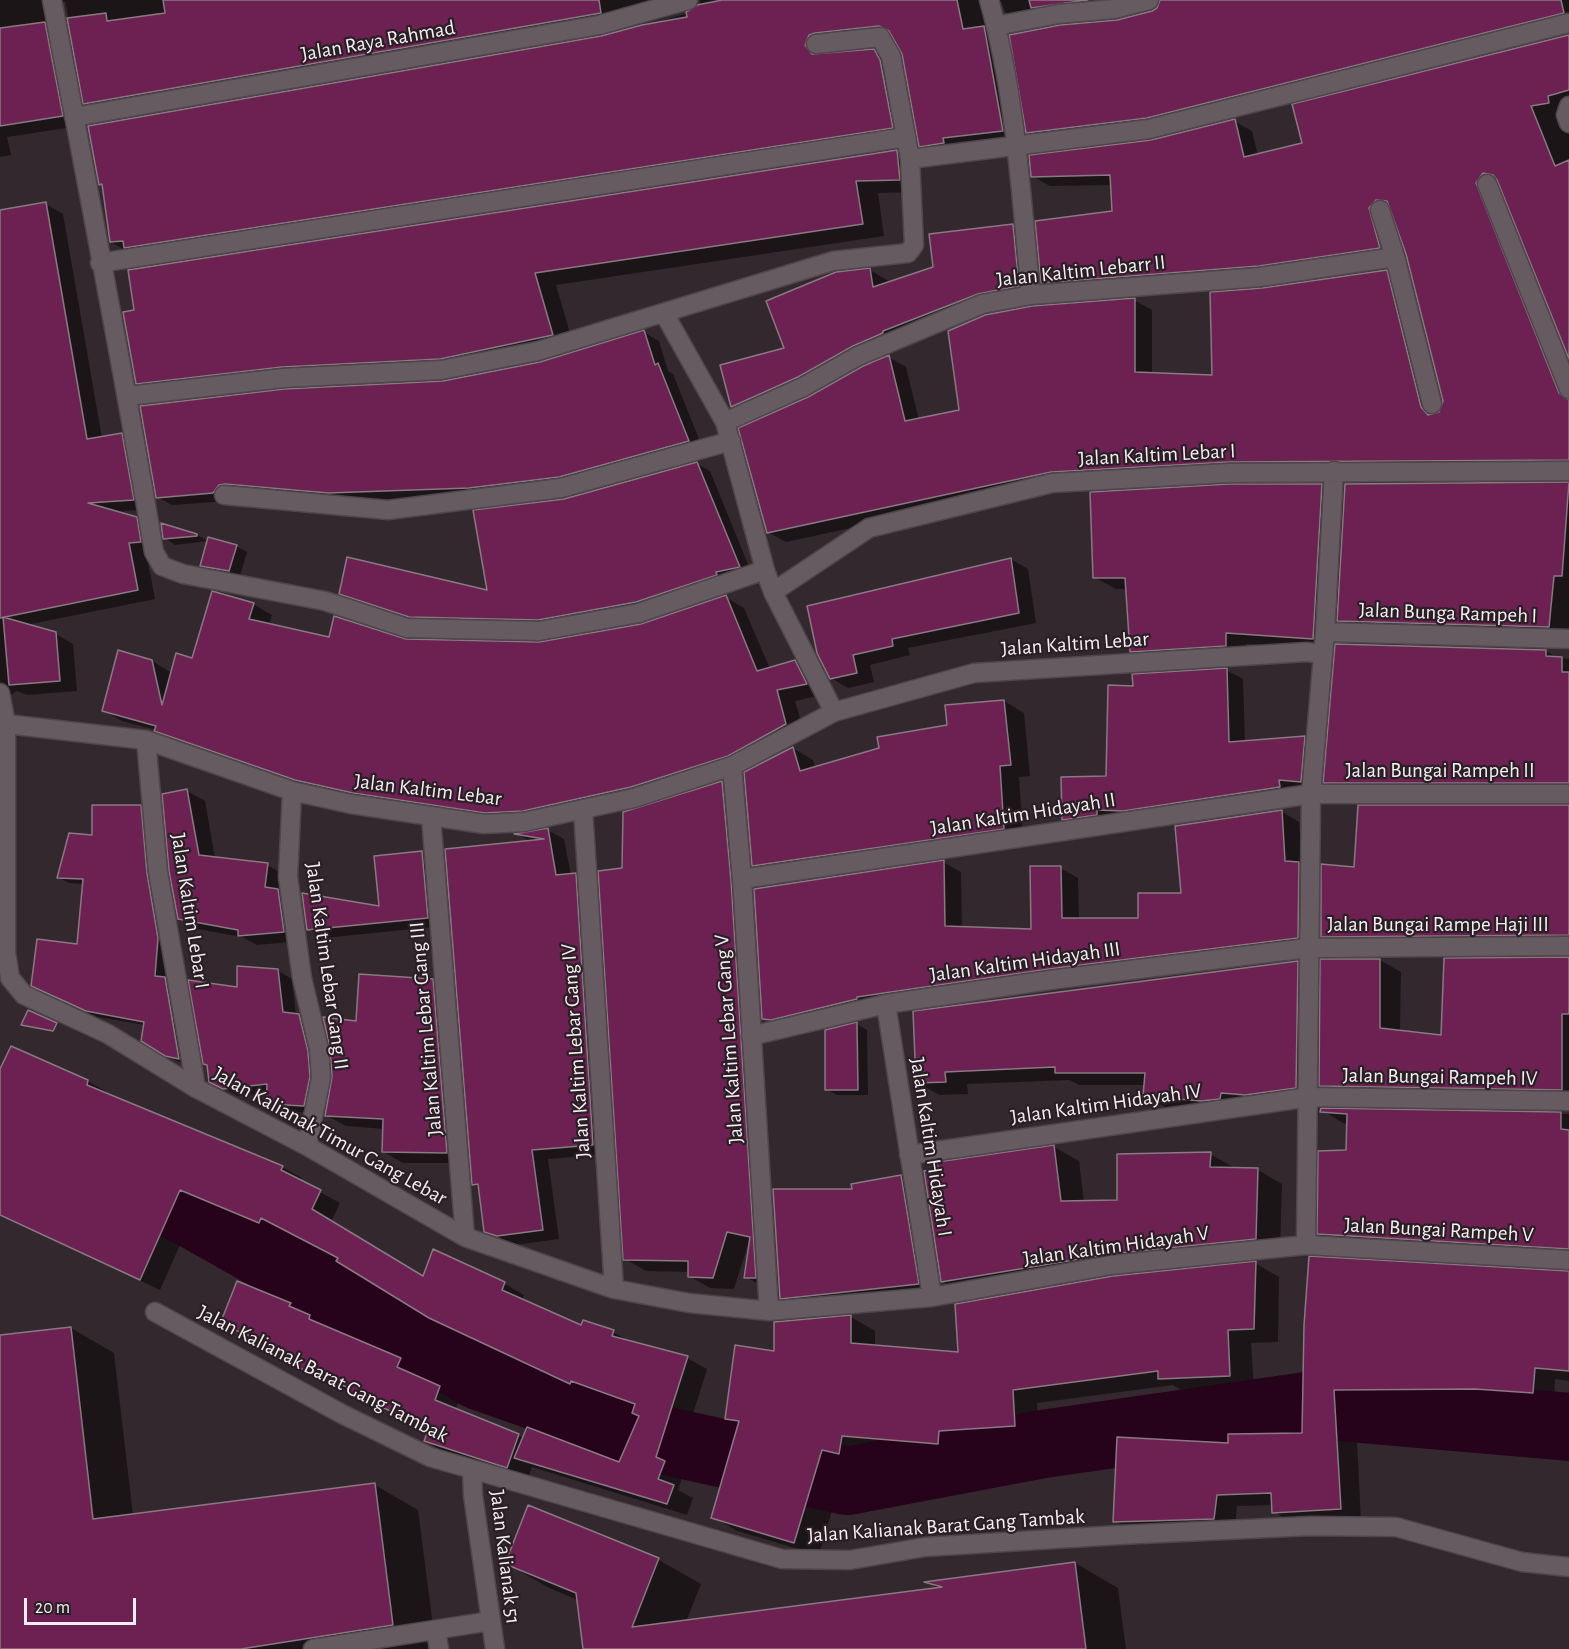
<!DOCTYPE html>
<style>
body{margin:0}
#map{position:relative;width:1569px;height:1649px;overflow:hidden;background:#33282e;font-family:"Alegreya Sans",sans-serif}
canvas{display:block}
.scale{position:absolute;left:24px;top:1598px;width:112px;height:27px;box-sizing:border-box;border:3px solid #f4edf1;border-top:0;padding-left:8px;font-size:18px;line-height:21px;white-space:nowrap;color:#f4edf1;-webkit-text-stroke:4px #291f24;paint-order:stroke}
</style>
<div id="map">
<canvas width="1569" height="1649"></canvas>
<div class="scale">20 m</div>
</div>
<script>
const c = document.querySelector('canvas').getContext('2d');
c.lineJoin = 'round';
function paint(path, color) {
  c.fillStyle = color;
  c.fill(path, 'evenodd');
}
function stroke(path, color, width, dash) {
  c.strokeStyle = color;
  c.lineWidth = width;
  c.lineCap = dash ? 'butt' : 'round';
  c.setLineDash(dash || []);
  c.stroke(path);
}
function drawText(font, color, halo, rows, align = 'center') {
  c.font = font + ' "Alegreya Sans",sans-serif';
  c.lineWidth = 4.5;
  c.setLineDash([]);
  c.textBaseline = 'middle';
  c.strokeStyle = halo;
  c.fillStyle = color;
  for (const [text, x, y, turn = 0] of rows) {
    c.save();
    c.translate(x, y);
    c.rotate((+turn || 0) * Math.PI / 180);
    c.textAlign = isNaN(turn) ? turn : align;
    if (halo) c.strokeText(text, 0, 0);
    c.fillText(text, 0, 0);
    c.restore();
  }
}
const shadow = new Path2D(`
 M0,0h698l-83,23 -513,90 -17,-10 -20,-102 -6,5 21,120 -73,11 4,18 -11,2z
 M700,0h367l4,13 -48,9 -18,-10 -4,-11 -5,6 24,134 -82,15 -17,-10 -18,-93 -9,-17 -61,6 -6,3 -5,10 52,-4 18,10 18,76 -781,115 -18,-10 -8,-56 -3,-2 592,-172 8,-8z
 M1135,0h434v25l-404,102 -120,15 -18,-10 90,-111 36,-9 9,-9 -1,-3 -18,4z
 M1569,36v319l-69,-172 -7,9 76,195v66l-45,16 -454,12 -284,61 -18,-10 40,-133 80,-42 18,10 13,53 41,-8 174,-112 18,10v64l62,2 48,-86 124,-19 18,10 33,133h4l3,-13 -37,-148 -15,-42 -6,8 11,38 -337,35 -17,-10 71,-69 -2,-28 -62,1 -18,-10 202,-55 18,10 6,24 46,-11zM1370,194l21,12v4l-22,-13z
 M897,151l21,13 3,28 -43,1 6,43 -328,49 18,62 -415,49 -22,-13z
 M46,204l17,10 39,224 20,-3 17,10 12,64 -36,3 21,6 18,11 -8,23 9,47 -129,26 30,9 17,10 4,47 -50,4 -10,-4 -8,5 -9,1v-485z
 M1013,225l21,13 5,59 -39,8 -126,53 -54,30 -66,30 -21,-12 53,-57 84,-79 22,13 43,-15z
 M644,332l15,9 9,30 5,3 30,75 -218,47 -141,5h-116l-56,4 -15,-8 286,-114 98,-20z
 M697,464l13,7 42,103 -200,52 -129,-3 -70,-23 -13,-7 149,-1 75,-92z
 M1569,484v154l-210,-6 -23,-13 -2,26 212,6 12,7 11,1v135h-223l-21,-12 11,-132 -90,-6 1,13 -94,6 -21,-12 -5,-62h-11l-22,-12 228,-92 23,14 1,-14z
 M197,535l11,6 28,5 11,6 -7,24 -28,-5 -11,-6 7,-24 -33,4 -10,-7z
 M1011,559l17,10 8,54 -128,25 2,7 -40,10 4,17 -26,6 -17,-10 -22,-70z
 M725,597l19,11 26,61 25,-8 19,11 11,22 -30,7 10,34 -58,31 -242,57 -190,-33 -140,-49 -19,-11 -34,-9 -19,-11 49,-49 20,12 21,-13 60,-56 19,11 -3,10 61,14 211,5 100,-18z
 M1226,670l17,9 2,63 59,-4 17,9 -4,43 -237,39 -16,-10 43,-42 28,-90z
 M1004,701l20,12 6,63 -11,1 4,62 -249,38 -20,-12 39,-117 20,12 2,8 134,-42z
 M722,783l21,12 24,494 -21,-12 4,-39 -16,51 -24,-1 -21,-12v-4l-43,-1 -21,-12 -2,-389z
 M187,791l18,10 10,57 52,7 18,10 16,66 -44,4 -15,-8 -45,-8 -18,-11z
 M140,807l11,6 17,131 -3,35 11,6 13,79 -12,-3 -35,-21 3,-15 -47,-8 -54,-25 34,-47 6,-61 -15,-1 -11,-6 36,-40z
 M1569,807v139l-226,2 -21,-12 33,-67z
 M1281,811l18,11 3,44 14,81 -535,81 -18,-10 180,-156 18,10 1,56 70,2 28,-62 18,10 1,42h61l42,-26z
 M548,830l16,9 7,36h5l16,9 17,270 -61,5 11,80 -44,6 -29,-14 -6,-44 -6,-3 58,-342 -13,-7z
 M422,853l16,9 5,64 -119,12 -16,-9 73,-21 -5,-51z
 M1569,959v142l-228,-4 -22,-13 -1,16 -94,13 -57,-5 -23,-13 1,-10h-66l-10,-5 -102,4 1,10 -29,1 -22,-13 -2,-69 383,-51 24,14 58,-16 21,12 -1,60 43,5z
 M277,970l15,9 4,36 17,9 5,89 -36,-2 -14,-8v-10l-30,3 -27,-15 27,-93z
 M432,980l20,11 14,172h-63l-19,-11 1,-23 -39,-3 -20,-11 32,-93z
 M857,1024l10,6 1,65h-31l-11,-6z
 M87,1081l20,11v3l175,72 20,11 -2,3 40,22 -9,19 92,56 11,-27 71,33 19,11 -2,5 60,27 2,-6 29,11 19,11 55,15 20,11 -31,100 8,4 -6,17 15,8 -6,17 -155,-48 -4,11 -83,-26 -20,-11 5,-11 -113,-53 -39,-28 -56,-26 68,-18 39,24 71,31 20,11 -2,7 42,21 -5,11 69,28 96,26 21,-48 -6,-9 -44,-16 -1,3 -138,-64 -113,-71 -58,-31 -2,5 -79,-33 -40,90 -160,-76v-94z
 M1322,1110l247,4v145l-229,-13 -21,-12 28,-82 1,-28 -5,-1z
 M1054,1147l25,14 5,41h35l91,-48 25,14 23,2 24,14 -2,68 -145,15 -168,29 -25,-15z
 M901,1176l20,12 17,107 -137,14 -20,-11 73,-108z
 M1255,1263l24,14 -1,65 -27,1 3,46 -70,3 -11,-7 -136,18 2,37 -76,4 -1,13 -96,-8 -3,17 -17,-3 -27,92 -82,-24 -24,-14 26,-91 -13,-8 50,-65 75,-36 24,14v15l85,8z
 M1569,1273v108l-14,-2 -1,25 -57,-3h-142l6,120 -66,3 -21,-12 -1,-7 -36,1 -2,24 -99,3 -21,-12 115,-77 73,-9 3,-110z
 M71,1328l43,25 19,162 242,-30 43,25 18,139h-436v-313z
 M529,1507l130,53 42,24 -15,38 253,-33 -10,-6 146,-20 43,25 8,61h-541l-7,-49 -29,-12 -43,-25z`);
const river = new Path2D(`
 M0,1119l192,95 287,162 179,63 189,42 196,-37 271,-39 255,22`);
const building = new Path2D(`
 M163,0h436l2,13 -518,91 -16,-86 39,-5 1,8 58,-8z
 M722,0h235l6,29 21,-3 19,105 -60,7 1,5 -25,4 -17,-93 -13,-23 -10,-5 -64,7 -6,2 -4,10 7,9 62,-5 6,11 13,68 -769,120 -1,-7 -13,1 -8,-58 -3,1 -11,-59 513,-90 41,-11 45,-8 -1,-5 11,-7z
 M1029,0h59l-57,8z
 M1160,0h401l3,13 -417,105 -121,15 -17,-98 51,-10 57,-5 35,-9 5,-3z
 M45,22l18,94 -63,10v-98z
 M1569,35v55l-21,6 1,7 -18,3 24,60 14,-6v199l-72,-179 -4,-5 -10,-2 -7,10 83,210 10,7v60l-340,2 -178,10 -284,61 -29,-105 70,-31 55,-31 26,-11 16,66 54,-11 -11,-79 37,-16 47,-9 103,-8v74l77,3 -2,-83 52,-4 125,-18 34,137 7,8 11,-3 4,-11 -37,-147 -19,-53 -11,-1 -7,8 11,40 -121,18 -218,17 -6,-62 77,-10 -2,-36 -79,2 -2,-22 122,-15 84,-21 9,38 58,-14 -10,-39z
 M897,150l3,30 -44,1 7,43 -328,49 18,62 -113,24 -158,8 -146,17 -13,-72 11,-2 -6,-40z
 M46,202l41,237 35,-6 12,67 -46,3 49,14 4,25 -12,1 9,47 -138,28v-408z
 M1013,224l6,62 -41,8 -95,37v2l-30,13 -55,31 -67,30 -11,-42 64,-17 -18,-47 70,-29 34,-4 3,19 60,-20 -4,-33z
 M644,330l11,35 3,-2 31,78 -130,36 -90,11 -141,5 -103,-9 -6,1 -6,8 -57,5 -16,-92 144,-17 159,-8 97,-19z
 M697,462l43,105 -24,5 1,3 -81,27 -98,18 -129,-3 -70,-23 8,-37 140,33 -14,-80 91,-11z
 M1569,482l-7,94h-8l-5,51 -212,-6 8,-137z
 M1229,484h93l-9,155 -87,-6v13l-96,6 -5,-74h-32l-3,-86z
 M161,523l36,11v2l-34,3z
 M208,537l29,8 -8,26 -29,-5z
 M1011,558l8,55 -127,26 1,7 -40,9 4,18 -27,6 -13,-26 -10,-47z
 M212,591l42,12 -5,16 80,18 5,-21 72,23 133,3 102,-18 85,-29 31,76 38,-11 12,24 -30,6 9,34 -58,32 -97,31 -108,24 -38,2 -132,-20 -58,-13 -141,-49 2,-5 -54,-15 16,-61 34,10 10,45 14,-52 16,5z
 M3,617l53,15 4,49 -51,4z
 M1335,644l211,6v6l16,1v15h7v111h-246z
 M1227,668l2,74 76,-6 -4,46 -22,-2 1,7 -157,24 -26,-1v5l-35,5 -1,-43 45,-1 2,-91 25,1 -1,-12z
 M1004,700l7,65 -11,1 4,63 -252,37 -8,-94 49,-25 7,24 79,-23 -2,-11 70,-12 -2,-20z
 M722,781l9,99 25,398h-12l6,-41 -23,-5 -14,46 -25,-1v-16l-65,-1 -25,-389 24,-3 1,-56z
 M187,789l12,66 69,8 -3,24 13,2 6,43 -46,4v-6l-60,-11 -9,-48 -7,-77z
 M92,805h49l6,68 11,65 -3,38 10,1 14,82 -14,-3 -24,-15 3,-19 -58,-11 -55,-25 6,-47 40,5 6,-65 -26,-1 12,-45 23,2z
 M1358,805h211v130l-248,2v-73l33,3z
 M1282,810l3,51 14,1 -1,76 -249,31 -165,24 -27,4v2l-86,21 -9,-1 -8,-130 190,-29 1,66 86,3 -1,-63h31l1,52h76v-25h43l-6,-67z
 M548,828l8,47 20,-2 17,272 -61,5 11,80 -46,6 -13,-4 -6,-48 -6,1 -27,-336 99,-10 -30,-5z
 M422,851l6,67 -121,12 -5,-37 77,13 -5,-50z
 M1569,957v57h-7v76l-243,-4 1,-127h60v69l61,7 3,-77z
 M1298,961l-2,127 -51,7 -24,-2 -1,6 -19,2 -58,-5 2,-23h-90v-6l-110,5 1,10 -30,1 -3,-72z
 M237,966l41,3 5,43 16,2 9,37 2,26 -6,29 -38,-2 1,-20 -44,5 -14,-7 -2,-17 -4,-1 -15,-84 49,7z
 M359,974l74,5 14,174 -65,-1 1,-33 -58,-3 7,-39 -2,-29 -7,-31 33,4z
 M28,1010l29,13 -4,8 -32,-6z
 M857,1022l1,68h-33v-60z
 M11,1046l77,34 -1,5 196,81 -2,4 40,20 -9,19 111,67 10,-27 72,33 -3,8 79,35 2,-5 31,10 -2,6 76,20 -32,101 9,4 -7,18 16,6 -7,19 -153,-46 13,-31 92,35 20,-46 -7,-3 3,-9 -64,-23 -1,3 -141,-66 -93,-57 2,-3 -77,-40 -2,5 -79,-33 -40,90 -140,-65v-146z
 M1321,1108l240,4v17l8,1v119l-252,-15 1,-83 28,-1 1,-36 -27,-2z
 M1054,1145l7,56 56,-1v-46l94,-2 -1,15 48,1 -2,71 -146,15 -169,28 -17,-111 14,-3 -1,-6z
 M901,1175l18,109 -139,15 -7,-110h79l-1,-5z
 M1309,1256l260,15v100l-34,-3 -2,25 -58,-4 -141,1 7,119 -69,4 -1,-20 -54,2 -3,24 -101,3 4,-85 111,6v-9l74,-1 2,-108z
 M1256,1261l-2,68 -26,1 2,46 -72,3v-8l-145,19 2,36 -76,5 -1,13 -96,-8 -3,18 -17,-4 -28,93 -83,-25 28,-97 -14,-2 10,-74 39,6v-29l77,-7v28l107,9 -3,-48 158,-28z
 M237,1281l54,22 -2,3 21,9 -1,4 92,39 -4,9 43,19 -5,14 84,34 -12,34 -83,-27 5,-13 -52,-23 -29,-14 1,-3 -54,-22 2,-4 -22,-10 2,-5 -57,-23z
 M71,1327l22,192 282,-36 18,142 -152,24h-241v-314z
 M528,1505l131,53 -27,69 310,-40 -18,-5 151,-20 11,87h-503l-7,-56 -71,-29z`);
const minor = new Path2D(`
 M52,0c35,184 71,368 102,552l8,14 21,8 142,27 82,27 132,3 100,-18 126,-43
 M989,0c27,95 32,197 42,295
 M996,26l62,-12 56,-5 35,-9
 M816,44l64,-7 11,19 15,81
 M1569,106l-3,9 3,8
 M74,117l525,-92 89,-25
 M1487,184l82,205
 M1380,210l15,47 37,147
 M100,263l806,-126 4,22
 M664,313l61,109 40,148 8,22 61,120
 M128,396l155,-18 158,-8 97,-19 295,-90 75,-8 6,-8 -4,-86 239,-30 420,-106
 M725,422l78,-35 55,-31 124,-52 49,-9 229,-18 135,-20
 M224,495l164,15 173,-22 170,-47
 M773,592l96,-64 183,-45 177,-10 340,-2
 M1325,632l244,7
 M0,693l6,31v229l4,25 14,17 84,39 88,54 111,58 158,91 149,52 75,14 80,8 163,-14 179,-32 195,-20 263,15
 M6,724l140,16 146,51 59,13 133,20 40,-2 110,-24 98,-32 102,-54 140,-39 332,-21 17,2
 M146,740l12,132 38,216
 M732,766l10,113 27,432
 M292,791l-4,86 14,101 17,71 2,29 -14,68
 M583,810l31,479
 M431,817l34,420
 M742,879l569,-85h258
 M886,1004l46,293
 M751,1036l135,-32 164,-24 258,-32 261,-2
 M909,1155l401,-58 259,4
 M1306,1245l5,-451 14,-162 9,-161
 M155,1312l187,102 88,43 352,102 68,1 75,-13 194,-12 192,-9 85,1 126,35 47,5
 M472,1471l1,24 22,154
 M436,1630l3,19
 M313,1649l178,-28`);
const streetNames = [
 ["Jalan Raya Rahmad",378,41,-10],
 ["Jalan Kaltim Lebarr II",1081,271,-6],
 ["Jalan Kaltim Lebar I",1157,455,-3],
 ["Jalan Bunga Rampeh I",1448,613,2],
 ["Jalan Kaltim Lebar",1075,644,-4],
 ["Jalan Bungai Rampeh II",1440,771],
 ["Jalan Kaltim Lebar",428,790,7],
 ["Jalan Kaltim Hidayah II",1023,814,-9],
 ["Jalan Kaltim Lebar I",190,911,81],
 ["Jalan Bungai Rampe Haji III",1438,925],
 ["Jalan Kaltim Hidayah III",1025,962,-8],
 ["Jalan Kaltim Lebar Gang II",327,966,82],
 ["Jalan Kaltim Lebar Gang III",426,1029,-95],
 ["Jalan Kaltim Lebar Gang V",729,1039,-94],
 ["Jalan Kaltim Lebar Gang IV",576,1051,-94],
 ["Jalan Bungai Rampeh IV",1440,1077,1],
 ["Jalan Kaltim Hidayah IV",1106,1104,-8],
 ["Jalan Kalianak Timur Gang Lebar",330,1136,29],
 ["Jalan Kaltim Hidayah I",931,1147,81],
 ["Jalan Bungai Rampeh V",1439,1230,3],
 ["Jalan Kaltim Hidayah V",1116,1246,-8],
 ["Jalan Kalianak Barat Gang Tambak",323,1374,27],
 ["Jalan Kalianak Barat Gang Tambak",946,1526,-4],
 ["Jalan Kalianak 51",505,1557,83]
];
paint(shadow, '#0007');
stroke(river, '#27021b', 68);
paint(building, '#6d2153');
stroke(building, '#877a81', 1.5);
stroke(minor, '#4e464b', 21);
stroke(minor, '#675b62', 18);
drawText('21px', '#f4edf1', '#291f24', streetNames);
</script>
